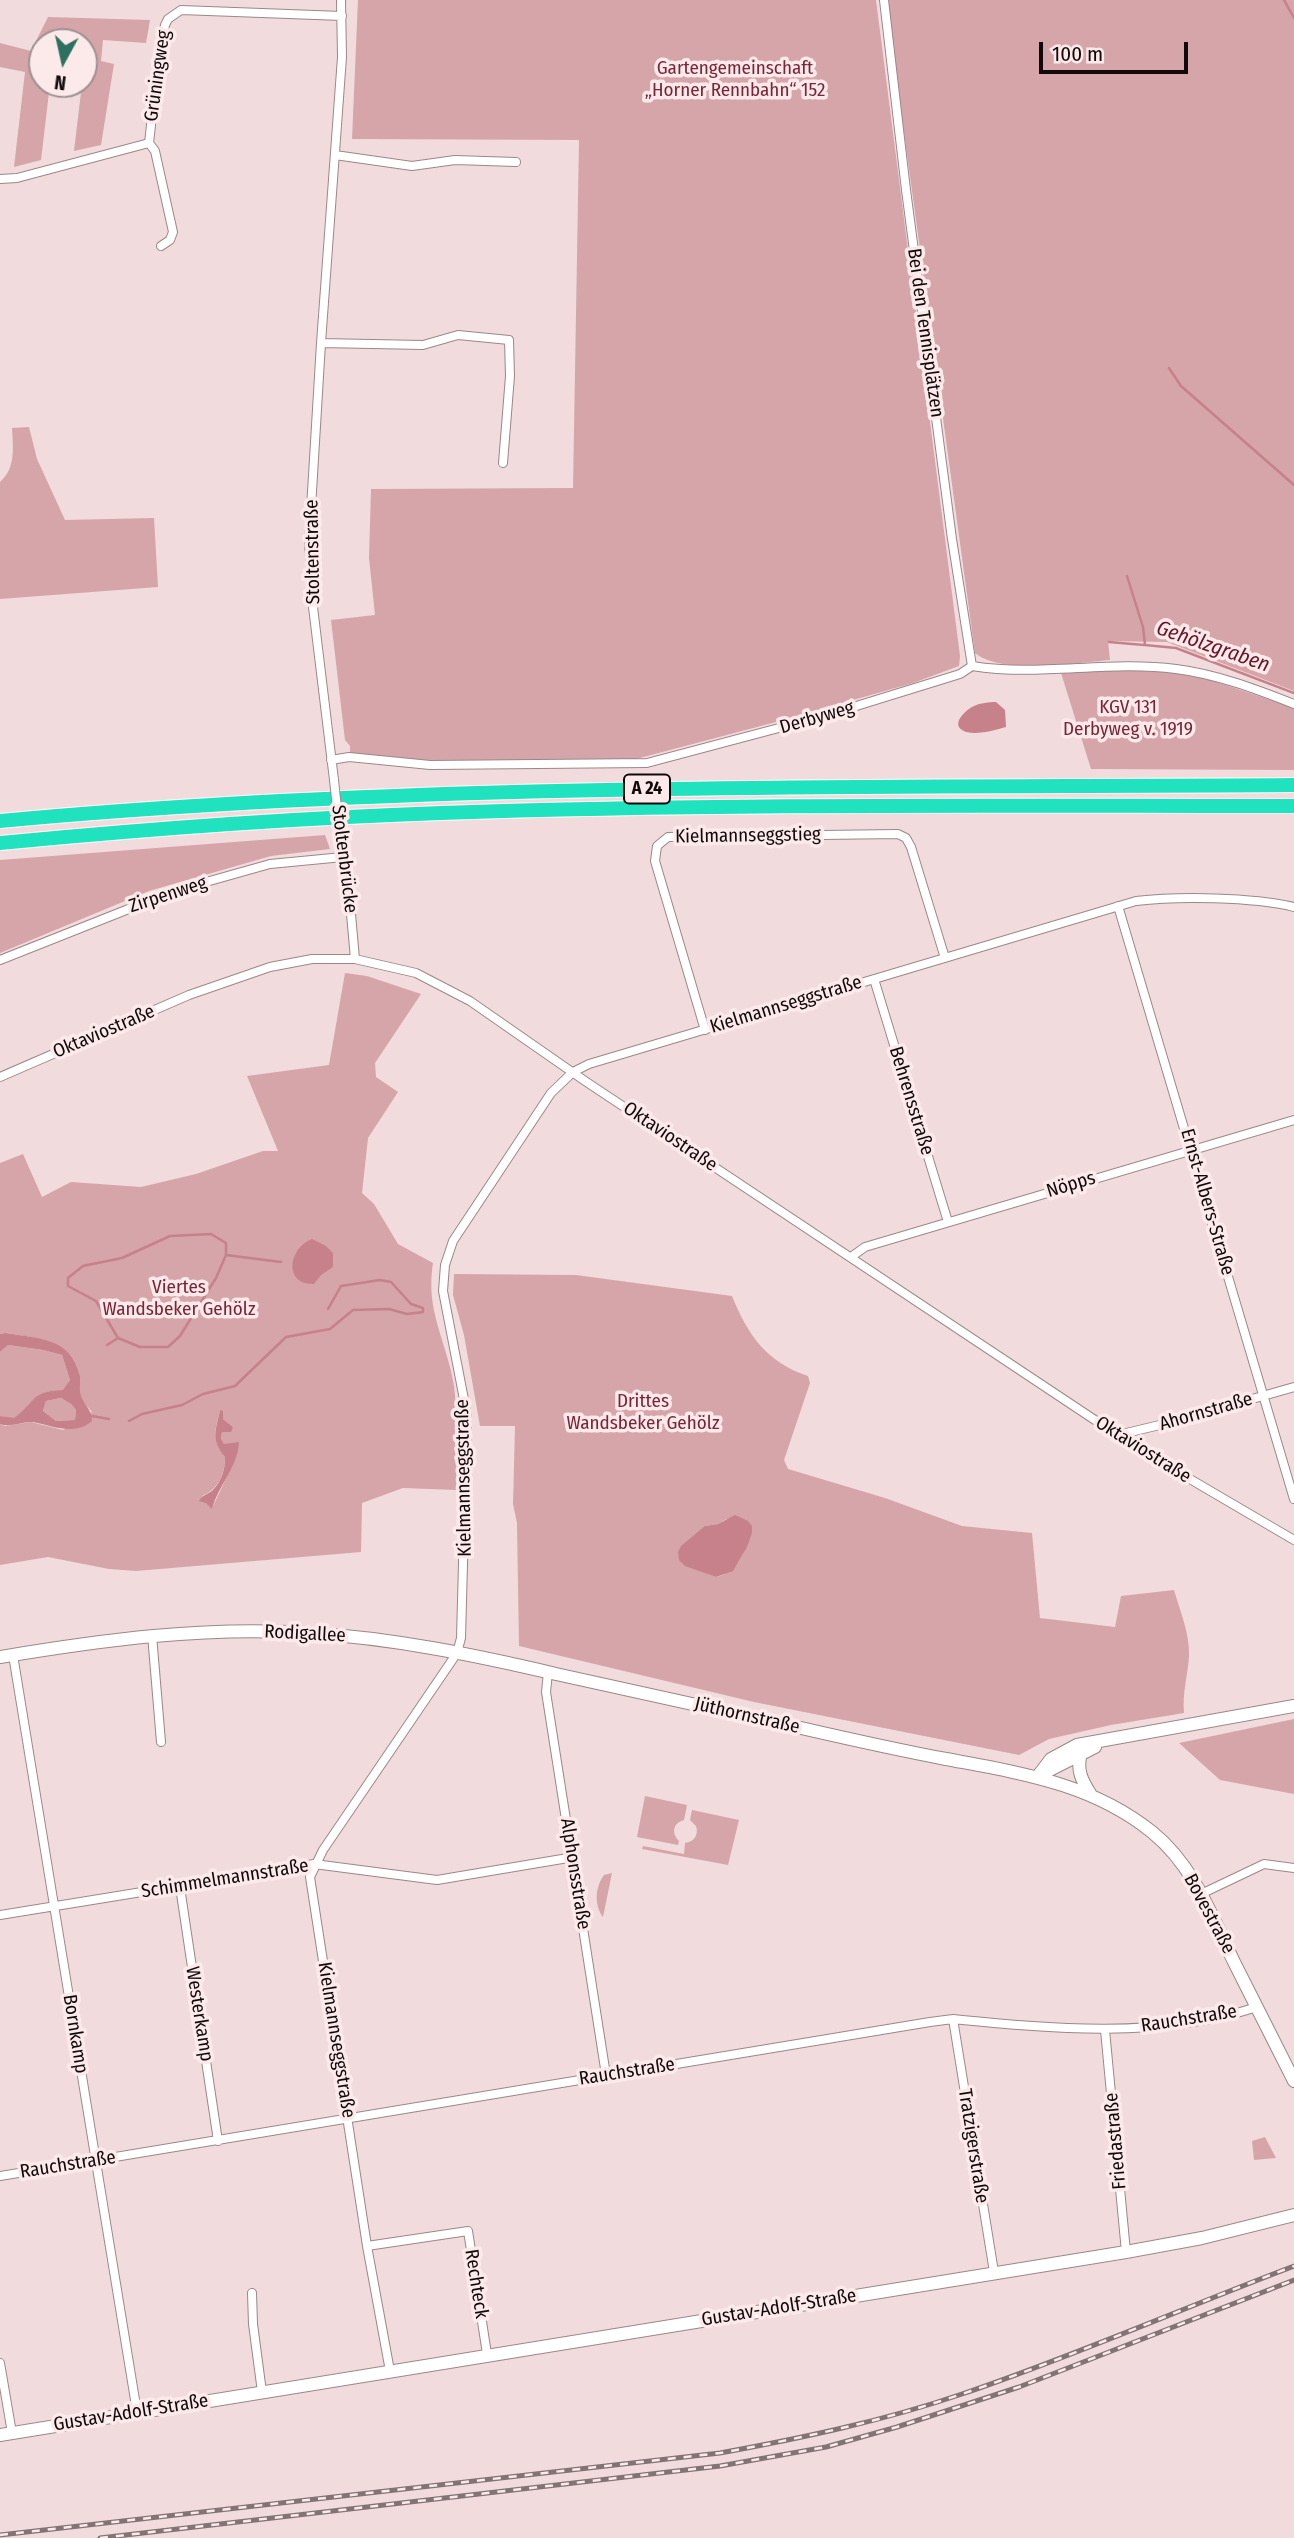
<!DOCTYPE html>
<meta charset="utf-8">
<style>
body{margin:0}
#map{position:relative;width:1294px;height:2538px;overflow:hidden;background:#f2dbdd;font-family:"Fira Sans Condensed",sans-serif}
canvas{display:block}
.north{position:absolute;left:28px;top:28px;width:70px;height:70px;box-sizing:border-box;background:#fceaeb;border:2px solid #9e9091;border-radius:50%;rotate:188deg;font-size:19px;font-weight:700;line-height:28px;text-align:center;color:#110a0a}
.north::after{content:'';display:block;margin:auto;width:24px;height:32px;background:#2e7060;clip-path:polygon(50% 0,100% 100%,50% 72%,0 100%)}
.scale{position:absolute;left:1039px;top:42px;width:149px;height:32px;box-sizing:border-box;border:4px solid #110a0a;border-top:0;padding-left:9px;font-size:21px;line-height:24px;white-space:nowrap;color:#110a0a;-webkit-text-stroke:5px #fceaeb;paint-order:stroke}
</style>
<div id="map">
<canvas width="1294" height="2538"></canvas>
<div class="north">N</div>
<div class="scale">100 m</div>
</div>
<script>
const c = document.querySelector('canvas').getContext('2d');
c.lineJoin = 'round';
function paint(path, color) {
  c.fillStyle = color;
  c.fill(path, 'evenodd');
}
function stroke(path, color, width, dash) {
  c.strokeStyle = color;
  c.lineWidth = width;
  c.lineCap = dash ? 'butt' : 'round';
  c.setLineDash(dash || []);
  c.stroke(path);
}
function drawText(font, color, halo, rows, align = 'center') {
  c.font = font + ' "Fira Sans Condensed",sans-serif';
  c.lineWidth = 7;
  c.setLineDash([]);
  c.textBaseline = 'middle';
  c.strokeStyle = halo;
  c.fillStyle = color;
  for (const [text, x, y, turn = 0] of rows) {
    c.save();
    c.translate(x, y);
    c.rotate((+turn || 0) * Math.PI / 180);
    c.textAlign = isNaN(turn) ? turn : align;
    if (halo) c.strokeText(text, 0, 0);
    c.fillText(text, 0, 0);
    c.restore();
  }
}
const green = new Path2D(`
 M358,0h518l84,656 -1,10 -46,17 -137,39 -140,37 -208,3 -78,-9v-7l-5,-6 -14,-120 44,-5 -6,-57 2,-69 202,-1 6,-348 -227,-1z
 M886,0h408v691l-127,-49 -59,-1 2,19c-34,3 -108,15 -135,-7z
 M48,17l102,3 -4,23 -43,-3 -2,21 13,3 -13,81 -27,6 8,-67h2v-42h-42v42h8l-9,76 -27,7 11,-95 -25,-5v-24l31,8z
 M29,427l8,32 28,61 89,-2 4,69 -158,12v-117c16,-14 13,-34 12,-54z
 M1105,670l69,2 28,5 92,31v62l-203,-1 -30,-96z
 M325,835l5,14 -59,7 -122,35 -149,62v-93z
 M345,973l22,3 54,18 -46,69 1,14 22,15 -30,46 -6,55 12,11 24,40 35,19c-8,49 14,78 21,123 4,35 3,69 2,104l-53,-2 -41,15 -1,49 -225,19 -27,-2 -61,-12 -48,8v-141l5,2 26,-4 32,8 29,-18c-6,-7 -13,-14 -13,-24 0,-8 2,-3 1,-11 -6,-38 -43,-38 -73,-44l-7,1v-171l23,-9 19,43 29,-15 70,5 55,-13 67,-23h15l-31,-75 82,-11zM220,1410l3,9 10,8 -11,5 -1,8 3,4h9l-1,22 -20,42 -10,-12c17,-7 23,-23 23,-39 -14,-16 -10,-27 -5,-47z
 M454,1274l122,1 156,21c16,39 34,66 76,80l2,7 -26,77 4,9 97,29 77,28 70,7 8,85 75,9 6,-31 53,-6c6,21 16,44 15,66 -1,19 -7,37 -5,57l-73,12 -62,14 -30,16 -265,-53 -235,-56 -2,-123 -4,-19 2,-78h-35l-16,-91 -11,-40zM726,1519l26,14c-9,19 -13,39 -36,44l-13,-5 2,-46 13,-2z
 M8,1345l35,5 19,5 8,25 -6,10c-34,1 -27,11 -50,29l-14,-3v-64z
 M61,1398l10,6 5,6 -1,10 -19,1 -13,-10 3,-10z
 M1294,1719v75l-74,-14 -41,-37z
 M645,1796l42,9 -3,15c-11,3 -13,13 -5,21l-1,4 -41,-8z
 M692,1810l47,10 -11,45 -86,-16 1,-3 41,8 1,-11c9,-1 14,-8 11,-17l-6,-6z
 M612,1873l-9,44c-9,-12 -8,-30 1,-42z
 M1265,2137l11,21 -22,2 -2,-19z`);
const water = new Path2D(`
 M996,702l9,8 1,17c-10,3 -34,10 -44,3 -11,-7 5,-21 12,-24 6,-3 15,-4 22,-4z
 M312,1239l14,7 7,7v14l-12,8 -7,9c-31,1 -26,-36 -2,-45z
 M6,1333c33,6 65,4 74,43 1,5 -1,11 0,16 2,12 12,16 12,29 -17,15 -39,5 -59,1 -11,-1 -22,6 -33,2v-8l14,2c23,-17 16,-27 49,-28l7,-10 -8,-25 -19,-5 -35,-5 -8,7v-18zM61,1398l10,6 5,6 -1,10 -19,1 -13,-10 3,-10z
 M220,1410l3,1v8l10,8 -2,5h-9l-1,7 3,5 15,-2c-1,25 -21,44 -27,67l-6,-6 -7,-2c4,-7 9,-6 14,-11 9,-10 12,-20 12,-33 -15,-17 -9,-27 -5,-47z
 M735,1515l13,6 4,5v7l-5,14 -14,24 -17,6 -31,-11 -6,-6 -1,-8 3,-6 24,-20 13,-2z`);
const stream = new Path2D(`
 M1284,0l10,18
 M1169,368l12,18 113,99
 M1127,576l16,51 2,18 31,3 118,45
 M1109,642l35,3
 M211,1234l15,9v12l-10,23 -36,58 -12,11h-28l-22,-9 -22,-37 -28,-15v-8l15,-12 39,-8 48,-22z
 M226,1255l55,7
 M107,1345l11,-7
 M92,1416l17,3
 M129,1421l13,-7 40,-9 21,-11 32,-8 51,-49 44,-8 23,-19 36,-1 18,5 16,-2v-4l-12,-4 -20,-22 -11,-2 -39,6 -13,23`);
const street = new Path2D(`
 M884,0l22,190 46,349 20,127
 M149,143l6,8 18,81 -3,8 -9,6
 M335,155l77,11 43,-6 61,2
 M0,179l17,-1 132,-35 9,-81 7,-37 3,-6 13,-9 161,6
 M321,343l102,2 35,-10 51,5 1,36 -7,87
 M331,760l18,-3 81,8 217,-2 177,-47 136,-42 12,-8c68,11 136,-6 204,3 40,5 80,20 118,35
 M334,780l-21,-173 -4,-66 12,-198 21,-286 -1,-57
 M340,837l7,32 8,90
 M1118,906l176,593
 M0,960l174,-69 96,-27 73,-7
 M874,979l74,243
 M705,1030l-50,-169 2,-15 11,-9 230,-3 8,4 5,9 34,111
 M0,1077l189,-82 81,-28 42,-8h43l61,14 54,28 115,80 552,367 157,92
 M851,1257l14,-10 429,-127
 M1118,1435l50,-12 126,-36
 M152,1635l9,107
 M13,1655l124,757
 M548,1672l-2,20 60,383
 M180,1887l38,254
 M1201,1894l63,-30 30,4
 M0,1915l314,-51 123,16 137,-23
 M953,2019l41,253
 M1105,2030l21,222
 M0,2176l930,-154 23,-3c100,10 206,20 304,-12
 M367,2246l101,-15 19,123
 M252,2293l1,31 9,68
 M0,2363l12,70
 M390,2371l-23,-125 -57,-369 13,-27 134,-197 4,-15 6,-223 -24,-124 2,-26 8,-24 98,-148 22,-21 16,-8 547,-163c43,-5 116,-4 158,6`);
const secondary = new Path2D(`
 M0,1657c102,-17 205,-31 309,-24 83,5 166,22 247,41 82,18 164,36 245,54 48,11 97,22 145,31 74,14 145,24 206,73 41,33 60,84 82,130 20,40 40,79 60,119
 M1081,1753c-5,17 1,28 10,42
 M1038,1776l13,-17 26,-14 217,-39
 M1038,1776l57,-29
 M0,2435l1126,-183 76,-14 92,-23`);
const highway = new Path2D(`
 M0,821c430,-40 863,-33 1294,-36
 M0,843c147,-14 294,-25 441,-30 284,-10 569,-7 853,-7`);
const rail = new Path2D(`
 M0,2535l720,-82c82,-15 163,-32 242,-59 112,-38 221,-86 332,-128
 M100,2538l620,-72 106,-19 71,-20 122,-40 275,-107`);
const streetBridge = new Path2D(`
 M334,780l6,57`);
const shields = [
 [647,789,46]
];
const shieldNames = [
 ["A 24",647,789]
];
const parkNames = [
 ["Gartengemeinschaft",735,69],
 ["„Horner Rennbahn“ 152",735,91],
 ["KGV 131",1128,708],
 ["Derbyweg v. 1919",1128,730],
 ["Viertes",179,1288],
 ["Wandsbeker Gehölz",179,1310],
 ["Drittes",643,1402],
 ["Wandsbeker Gehölz",643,1424]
];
const streetNames = [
 ["Grüningweg",158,76,-82],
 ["Bei den Tennisplätzen",925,333,82],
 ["Stoltenstraße",313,552,-91],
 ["Derbyweg",817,718,-16],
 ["Kielmannseggstieg",748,836,-1],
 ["Stoltenbrücke",344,859,83],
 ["Zirpenweg",168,895,-18],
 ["Kielmannseggstraße",786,1005,-17],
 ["Oktaviostraße",104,1032,-23],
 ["Behrensstraße",911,1101,73],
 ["Oktaviostraße",670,1137,34],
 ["Nöpps",1071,1185,-17],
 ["Ernst-Albers-Straße",1207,1202,74],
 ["Ahornstraße",1206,1412,-16],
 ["Oktaviostraße",1143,1450,32],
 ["Kielmannseggstraße",464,1478,-91],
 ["Rodigallee",305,1634,3],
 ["Jüthornstraße",747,1716,13],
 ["Alphonsstraße",575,1874,81],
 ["Schimmelmannstraße",225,1879,-9],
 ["Bovestraße",1209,1914,62],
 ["Westerkamp",199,2014,81],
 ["Rauchstraße",1189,2019,-9],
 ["Bornkamp",75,2034,81],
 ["Kielmannseggstraße",336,2040,81],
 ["Rauchstraße",627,2072,-9],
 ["Friedastraße",1116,2141,-95],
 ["Tratzigerstraße",973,2146,81],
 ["Rauchstraße",68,2165,-9],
 ["Rechteck",476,2284,81],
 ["Gustav-Adolf-Straße",779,2308,-9],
 ["Gustav-Adolf-Straße",131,2413,-9]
];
const waterNames = [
 ["Gehölzgraben",1213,647,19]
];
paint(green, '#d5a5aa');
paint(water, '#c6818a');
stroke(stream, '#c6818a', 2.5);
stroke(street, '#9b8789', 10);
stroke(secondary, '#9b8789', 14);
stroke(highway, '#fff', 16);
stroke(street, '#fff', 8);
stroke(secondary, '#fff', 12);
stroke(highway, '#20e2be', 14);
stroke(rail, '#827374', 5);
stroke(rail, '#fceaeb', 2.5, [8]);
stroke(streetBridge, '#9b8789', 10, []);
stroke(streetBridge, '#fff', 8);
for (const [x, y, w] of shields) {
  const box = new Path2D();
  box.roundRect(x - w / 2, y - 14.5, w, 29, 5);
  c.fillStyle = '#fceaeb';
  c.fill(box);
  stroke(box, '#110a0a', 2);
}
drawText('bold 18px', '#110a0a', null, shieldNames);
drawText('19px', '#792537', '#fceaeb', parkNames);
drawText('19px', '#110a0a', '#fceaeb', streetNames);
drawText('italic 21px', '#69162b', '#fceaeb', waterNames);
</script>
